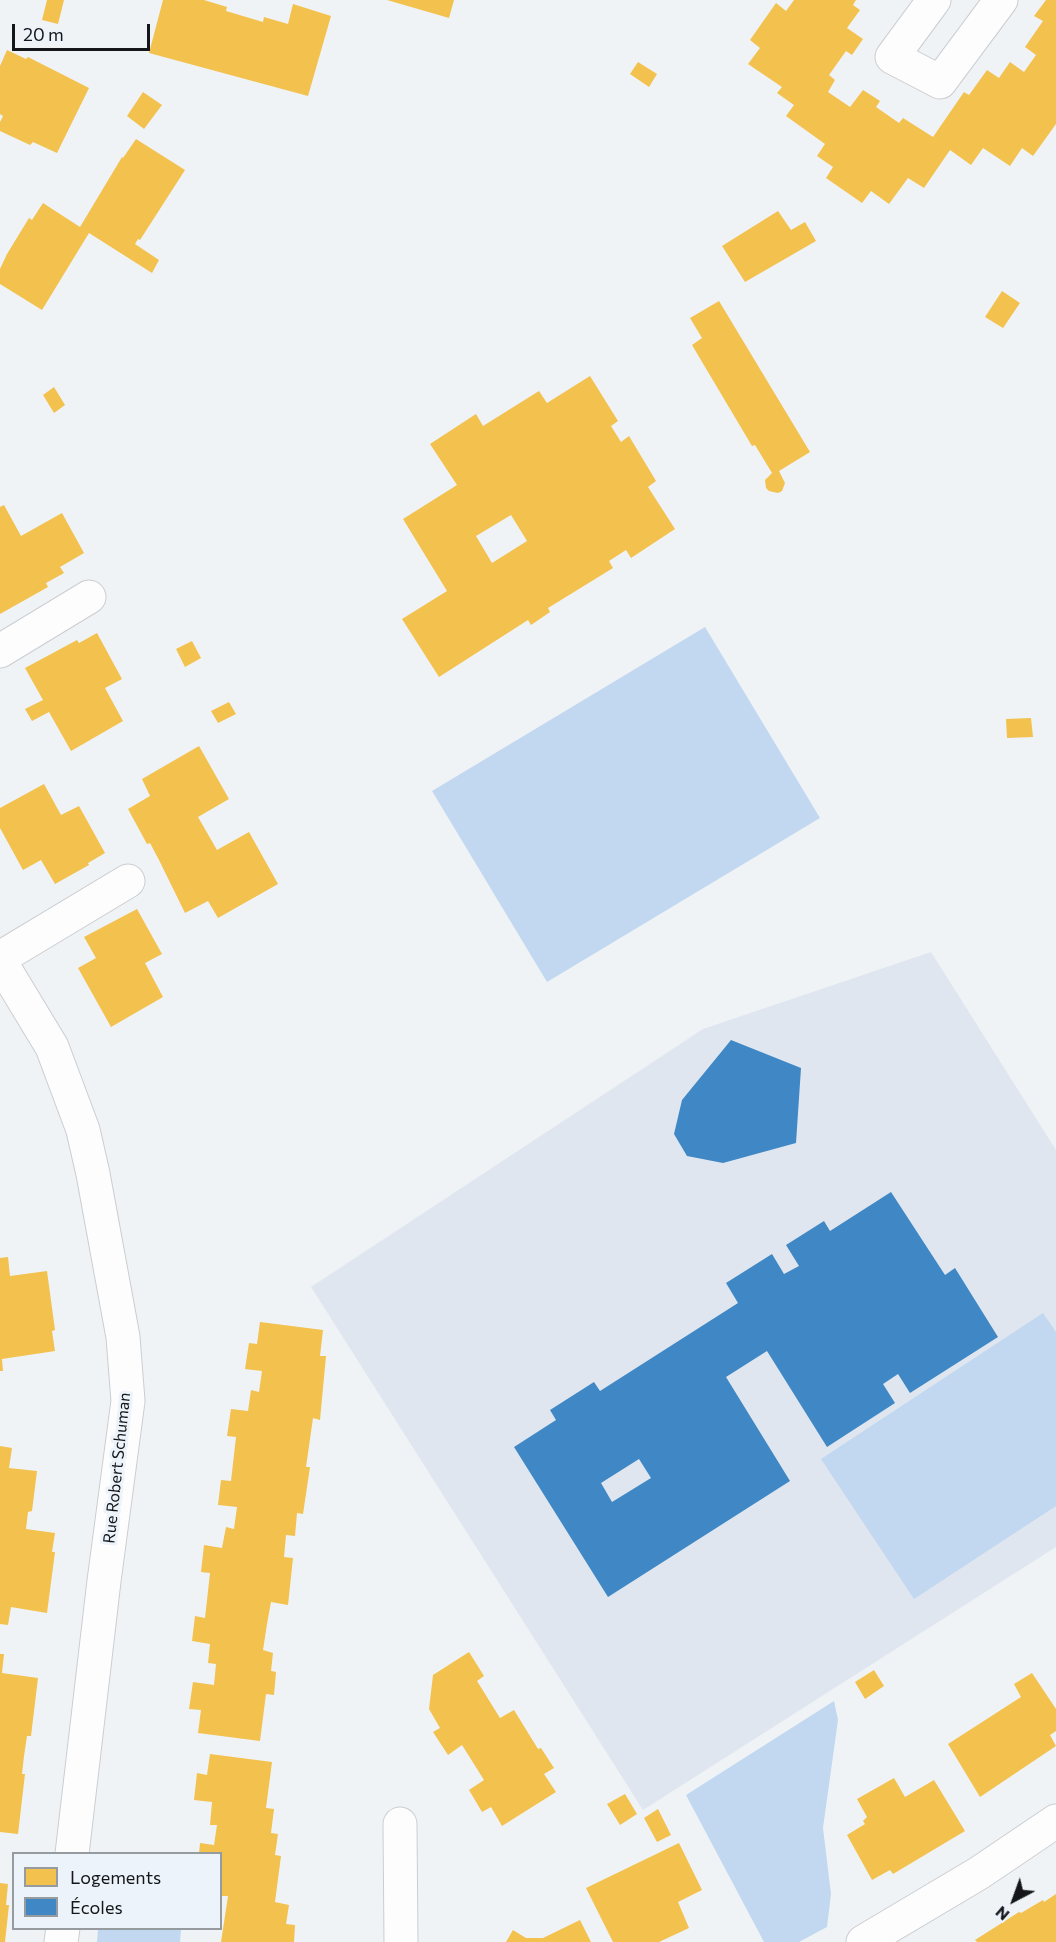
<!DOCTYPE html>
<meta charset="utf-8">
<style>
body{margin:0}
#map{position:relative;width:1056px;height:1942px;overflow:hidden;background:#f0f3f6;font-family:Commissioner,sans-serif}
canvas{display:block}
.legend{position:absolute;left:12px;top:1852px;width:210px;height:78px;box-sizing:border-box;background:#ecf3fa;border:2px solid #969ba0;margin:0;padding:8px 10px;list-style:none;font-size:18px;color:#141619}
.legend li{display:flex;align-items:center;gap:12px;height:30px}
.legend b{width:30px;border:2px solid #969ba0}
.north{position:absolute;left:984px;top:1870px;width:60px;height:60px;-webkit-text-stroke:4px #ecf3fa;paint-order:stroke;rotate:221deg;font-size:16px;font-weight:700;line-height:24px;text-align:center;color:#141619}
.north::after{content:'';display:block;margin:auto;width:21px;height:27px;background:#141619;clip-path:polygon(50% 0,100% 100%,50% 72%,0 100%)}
.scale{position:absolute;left:12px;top:24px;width:138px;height:27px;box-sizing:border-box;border:3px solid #141619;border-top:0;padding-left:8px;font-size:18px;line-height:21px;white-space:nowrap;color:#141619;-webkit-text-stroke:4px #ecf3fa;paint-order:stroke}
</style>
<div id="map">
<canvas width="1056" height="1942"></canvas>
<ul class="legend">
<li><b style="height:16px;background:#f2c14e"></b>Logements</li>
<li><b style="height:16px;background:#3f88c5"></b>Écoles</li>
</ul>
<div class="north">N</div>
<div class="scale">20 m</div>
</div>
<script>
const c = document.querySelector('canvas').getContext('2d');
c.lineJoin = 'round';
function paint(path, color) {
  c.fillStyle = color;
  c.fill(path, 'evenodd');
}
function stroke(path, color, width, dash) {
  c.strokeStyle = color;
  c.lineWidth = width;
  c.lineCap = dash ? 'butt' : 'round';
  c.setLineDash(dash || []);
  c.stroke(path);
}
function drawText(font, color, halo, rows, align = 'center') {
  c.font = font + ' Commissioner,sans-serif';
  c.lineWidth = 6;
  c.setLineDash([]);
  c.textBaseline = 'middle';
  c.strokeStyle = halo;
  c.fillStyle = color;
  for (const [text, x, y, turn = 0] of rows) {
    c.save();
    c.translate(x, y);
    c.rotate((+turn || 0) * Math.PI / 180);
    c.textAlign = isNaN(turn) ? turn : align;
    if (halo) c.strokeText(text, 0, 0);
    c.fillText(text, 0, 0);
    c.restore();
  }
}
const built = new Path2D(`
 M931,952l125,198v397l-413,263 -332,-523 392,-258z`);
const green = new Path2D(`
 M705,627l115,191 -273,164 -115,-191z
 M1043,1313l13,19v174l-142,93 -93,-140z
 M834,1701l4,19 -15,108 8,66 -4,33 -28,15h-35l-78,-147z
 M98,1929h83l-1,13h-83z`);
const homes = new Path2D(`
 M47,0h17l-6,24 -16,-4z
 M163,0h41l23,7 -1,4 37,11 1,-5 24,7 5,-20 38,12 -23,80 -159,-43z
 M387,0h67l-5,18z
 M794,0h62l-3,5 7,5 -13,18 16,11 -11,16 -6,-4 -17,24 6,5 -7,12 22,15 13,-17 17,11 -4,6 23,16 4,-5 30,19 31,-45 5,3 18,-25 12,8 11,-16 14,10 12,-17 -11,-8 18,-26 -9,-5 12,-16h10v124l-23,32 -11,-8 -12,18 -27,-18 -12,17 -21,-15 -26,38 -16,-10 -19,26 -18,-13 -9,12 -36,-25 7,-11 -16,-11 8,-12 -39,-28 8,-11 -17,-12 5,-6 -34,-23 12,-16 -10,-8 26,-37 10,8z
 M7,50l19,9 2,-2 61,31 -32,65 -24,-11 -3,3 -30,-14v-9l3,-6 -3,-2v-48z
 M638,62l19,12 -8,13 -19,-13z
 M143,92l19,13 -18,24 -17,-13z
 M136,139l49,31 -45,70 -2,-1 -3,5 24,16 -7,13 -63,-40 -47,77 -42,-26v-15l7,-15 22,-36 3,2 11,-17 37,24 42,-70 1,1z
 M778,211l13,19 14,-8 11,19 -71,41 -23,-36z
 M1002,291l18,12 -17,25 -18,-11z
 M719,301l91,151 -31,19 6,12 -3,8 -4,2 -9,-2 -3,-3 -1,-8 7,-7 -17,-28 -3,1 -60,-101 10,-7 -12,-20z
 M590,376l28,45 -7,5 10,16 8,-6 27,45 -8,6 27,42 -44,29 -5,-8 -17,11 4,7 -65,40 2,4 -19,13 -3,-5 -89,57 -37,-58 45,-28 -44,-72 54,-34 -27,-41 46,-30 7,12 56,-35 8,12zM511,515l16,26 -35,22 -16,-27z
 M54,387l11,18 -11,8 -11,-18z
 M4,505l17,31 41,-23 22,40 -24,14 4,6 -18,10 2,4 -48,27v-107z
 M97,633l25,46 -17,9 18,33 -52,30 -22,-39 -17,9 -7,-12 18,-9 -18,-32 52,-28 2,3z
 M192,641l9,17 -16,9 -9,-18z
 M229,702l7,12 -18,9 -7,-12z
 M1031,718l2,19 -26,1 -1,-19z
 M199,746l30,53 -31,18 19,33 32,-18 29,52 -60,34 -10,-17 -23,12 -26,-53 -9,-17 -3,1 -19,-35 22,-13 -8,-17z
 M44,784l17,31 18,-9 26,47 -17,10 1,2 -34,19 -14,-24 -18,10 -23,-42v-20z
 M137,909l25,45 -17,9 18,34 -52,30 -33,-59 18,-10 -12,-21z
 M8,1257l2,19 37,-5 8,59 -3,1 3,20 -53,8 1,12h-3v-113z
 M260,1322l63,8 -3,26h6l-6,64 -7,-2 -7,49h4l-7,47 -6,-1 -2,23 -9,-1 -2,22 9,1 -5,47 -17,-3 -4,22 -4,26 10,3 -2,18 5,1 -2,23 -8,-1 -6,47 -62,-8 3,-23 -12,-1 4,-27 21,3 2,-21 -8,-1 2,-19 -18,-3 3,-25 10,2 5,-45 -9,-1 3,-27 18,3 4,-21 8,2 3,-22 -19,-2 3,-25 10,1 5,-44 -9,-1 4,-27 17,2 3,-21 8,2 3,-21 -17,-2 4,-26 8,1z
 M0,1446l12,2 -3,20 28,3 -5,40 -4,1 -2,17 29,4 -3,19h3l-8,61 -36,-6 -3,18 -8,-1z
 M469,1652l15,24 -7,5 23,37 14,-8 24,39 3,-1 13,20 -10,6 12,18 -54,34 -11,-19 -9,5 -13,-22 15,-10 -22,-35 -14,10 -15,-23 7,-4 -11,-19 4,-34z
 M0,1654h4l-2,19 36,5 -7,58h-4l-3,20 -2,18h3l-7,60 -18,-2z
 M874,1670l10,16 -19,13 -10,-17z
 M1032,1673l24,36v22l-6,4 6,11 -76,51 -32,-53 73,-47 -7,-13z
 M210,1754l62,8 -6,46 8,1 -3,24 7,1 -3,21 6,1 -6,46 14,3 -3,19 9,1 -1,17h-73l7,-46h-8v-42h-21l1,-11 14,2 3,-20h-7l2,-23 -18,-2 3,-27 10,2z
 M894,1778l11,19 29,-17 31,51 -72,43 -3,-4 -18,10 -25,-45 18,-11 -2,-3 4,-4 -10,-18z
 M625,1794l12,20 -17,11 -13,-21z
 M658,1809l13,26 -14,7 -13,-24z
 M679,1843l23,47 -24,12 11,26 -30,14h-46l-27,-54z
 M0,1883l8,1 -2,21h3l-4,37h-5z
 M1056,1894v48h-79l-2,-2 44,-28 2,1 22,-13 1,2z
 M580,1920l11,22h-85l7,-12 13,8h17z`);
const schools = new Path2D(`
 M731,1040l70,28 -5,75 -73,20 -36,-7 -13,-22 8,-34z
 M891,1192l54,83 10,-7 43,69 -88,56 -12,-19 -15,10 12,19 -68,44 -60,-96 -41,26 64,104 -182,116 -94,-150 42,-27 -6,-10 44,-28 6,9 138,-88 -12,-20 46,-29 12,20 15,-8 -13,-21 38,-24 6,10zM639,1459l12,19 -39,24 -11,-19z`);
const minor = new Path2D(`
 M934,0l-42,57 48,25 61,-82
 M0,651l89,-54
 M0,958l128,-77
 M0,961l52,86 31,83 10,44 30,163 5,64 -24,180 -32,273
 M400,1824l1,118
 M61,1942l2,-14
 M863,1942l116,-69 77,-52`);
const streetNames = [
 ["Rue Robert Schuman",117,1468,-84]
];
paint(built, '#dfe6ef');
paint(green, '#c1d8f0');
paint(homes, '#f2c14e');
paint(schools, '#3f88c5');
stroke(minor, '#cbcdd0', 35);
stroke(minor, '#fdfdfe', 33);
drawText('16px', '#141619', '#ecf3fa', streetNames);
</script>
